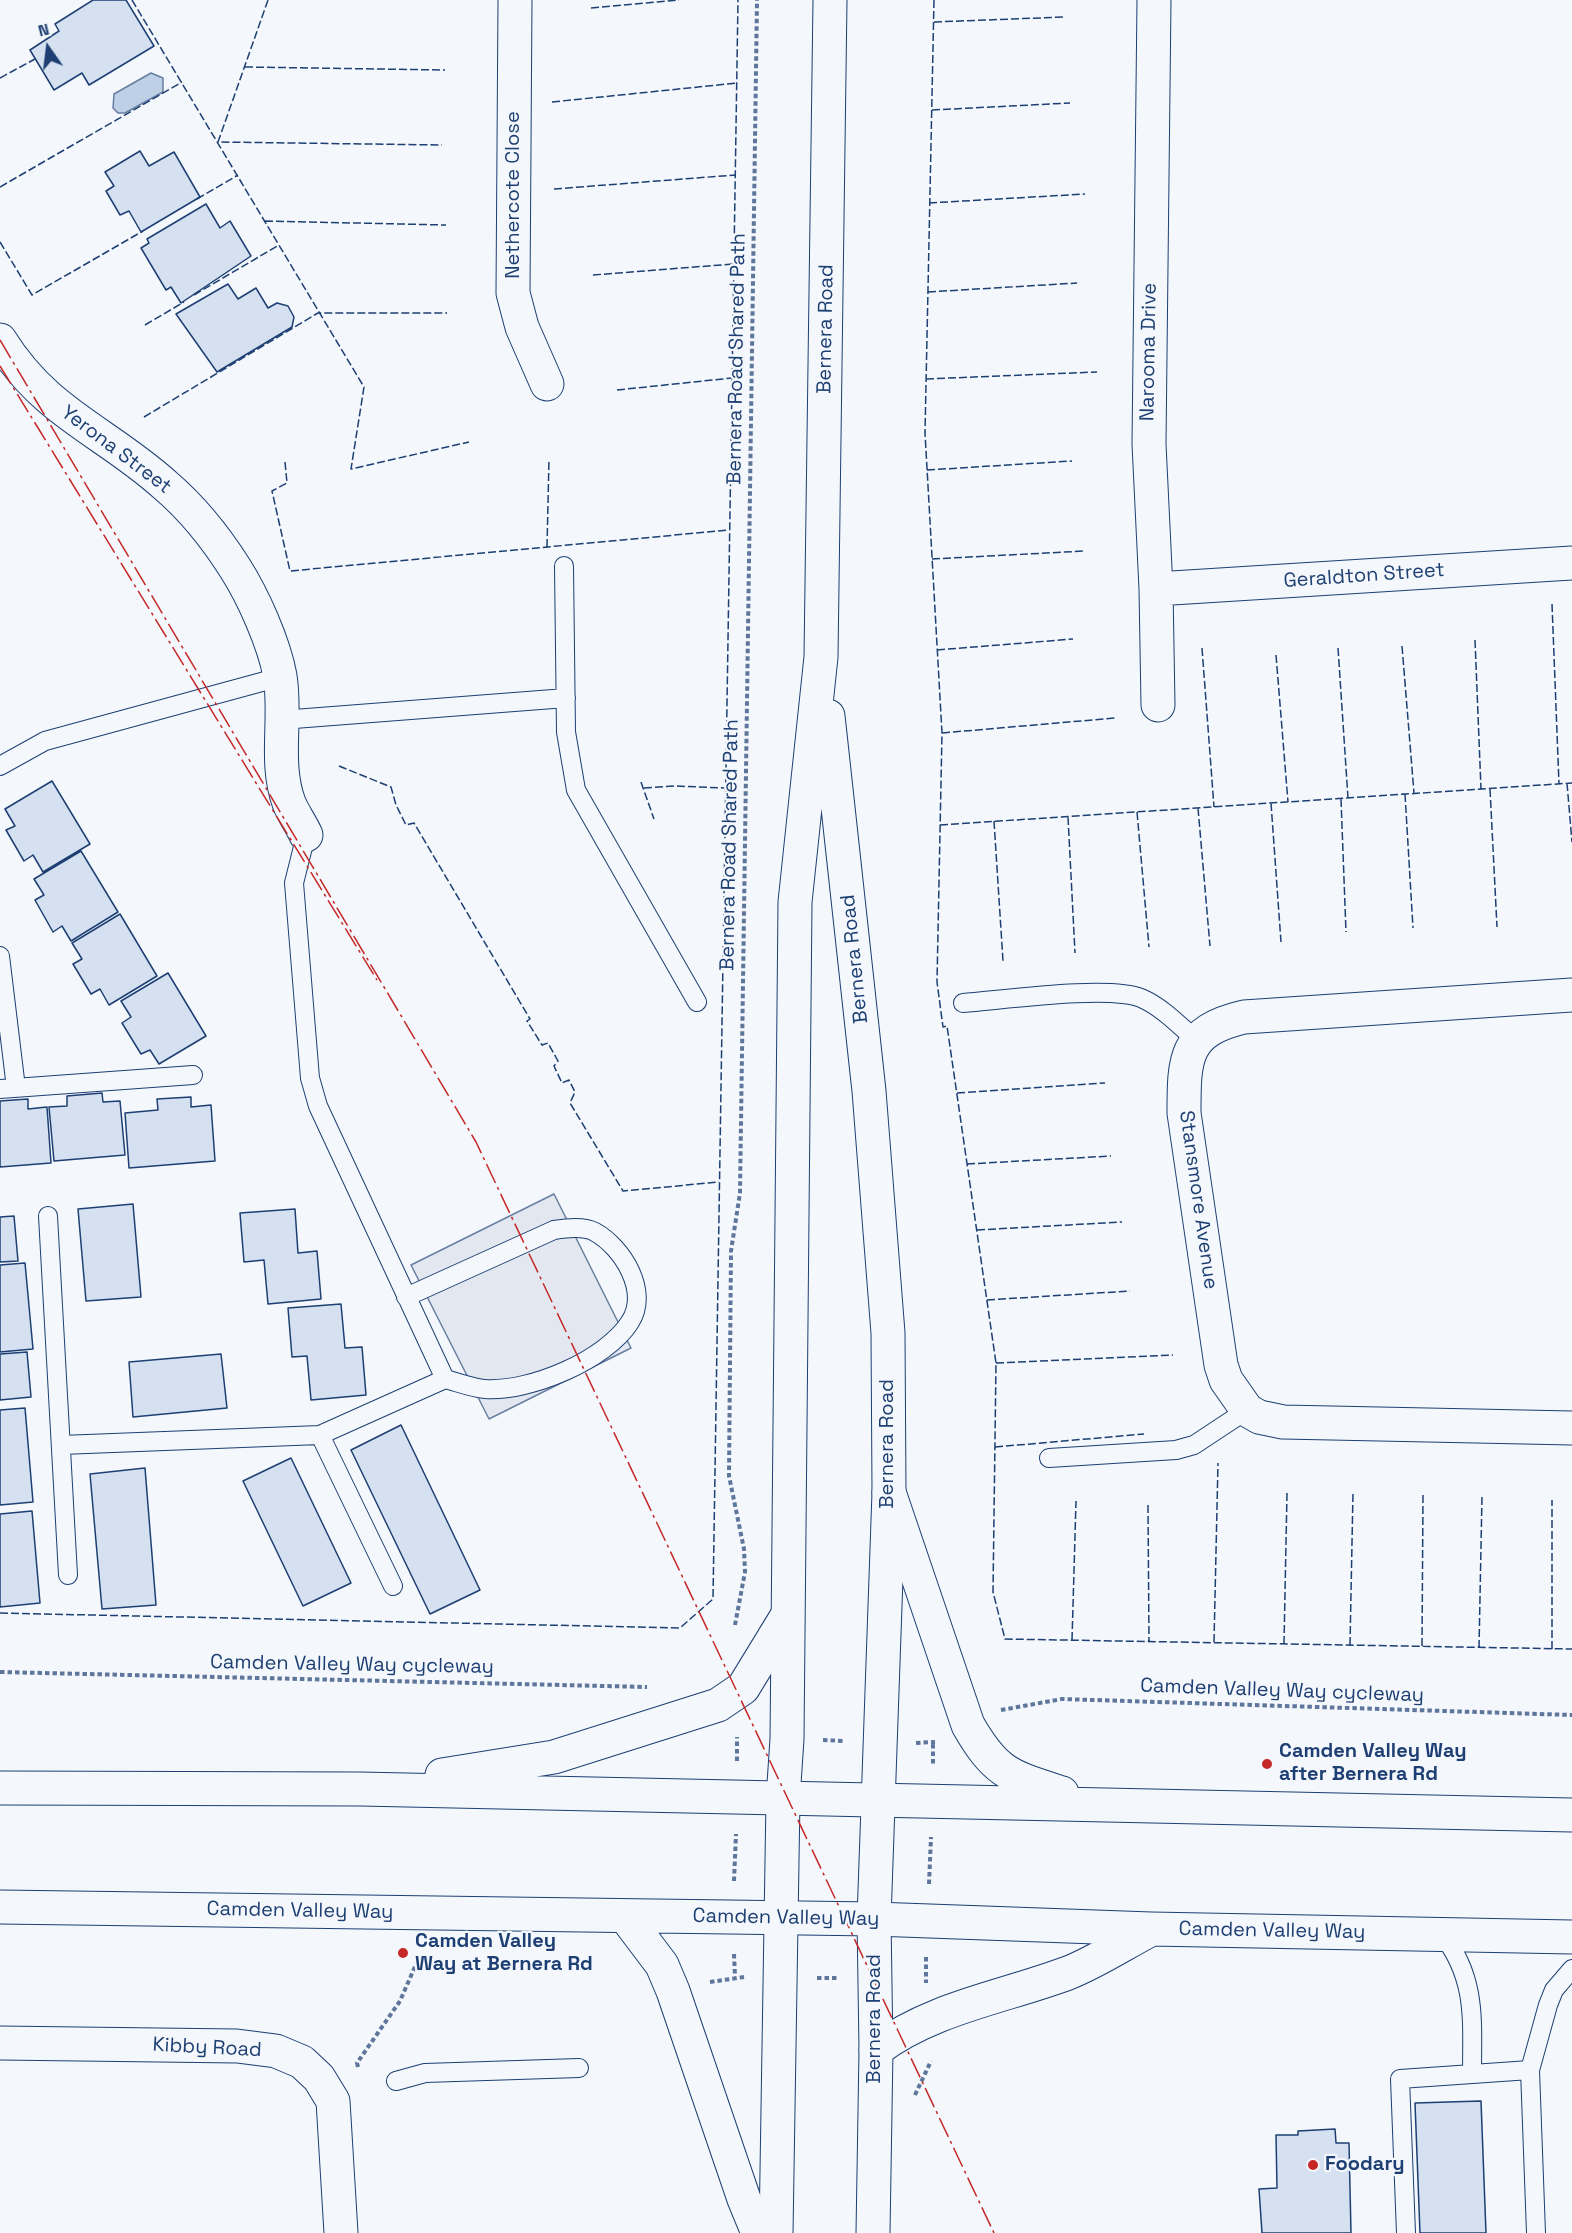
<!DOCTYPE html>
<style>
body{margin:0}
#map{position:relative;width:1572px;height:2233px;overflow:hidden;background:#f4f7fb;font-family:"Space Grotesk",sans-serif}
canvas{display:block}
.north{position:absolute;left:18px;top:18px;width:60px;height:60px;-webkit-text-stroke:4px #f4f7fb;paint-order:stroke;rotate:346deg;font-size:16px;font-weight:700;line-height:24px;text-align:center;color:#1d3f73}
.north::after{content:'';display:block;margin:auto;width:21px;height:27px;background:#1d3f73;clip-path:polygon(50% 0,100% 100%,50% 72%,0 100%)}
</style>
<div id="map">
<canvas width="1572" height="2233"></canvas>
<div class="north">N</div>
</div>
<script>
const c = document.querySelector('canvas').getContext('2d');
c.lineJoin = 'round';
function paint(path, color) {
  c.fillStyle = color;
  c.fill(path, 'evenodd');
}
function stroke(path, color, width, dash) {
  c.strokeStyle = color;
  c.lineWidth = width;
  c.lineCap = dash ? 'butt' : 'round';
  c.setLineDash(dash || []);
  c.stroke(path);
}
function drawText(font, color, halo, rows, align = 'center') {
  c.font = font + ' "Space Grotesk",sans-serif';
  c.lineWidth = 4.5;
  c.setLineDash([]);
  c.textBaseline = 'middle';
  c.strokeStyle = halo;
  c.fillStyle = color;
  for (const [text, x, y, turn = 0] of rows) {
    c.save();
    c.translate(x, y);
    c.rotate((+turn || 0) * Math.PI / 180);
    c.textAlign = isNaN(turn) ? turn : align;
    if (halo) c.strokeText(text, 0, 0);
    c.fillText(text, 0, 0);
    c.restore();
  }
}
const parking = new Path2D(`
 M554,1194l77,154 -142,71 -78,-154z`);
const water = new Path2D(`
 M151,73l12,5v14l-38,21h-7l-5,-5 1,-14z`);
const building = new Path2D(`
 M93,0h33l28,46 -65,39 -7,-12 -28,17 -24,-40 29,-19 -4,-7z
 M140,151l9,15 25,-14 26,45 -59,35 -12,-21 -9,4 -14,-24 8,-5 -9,-14z
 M206,204l14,24 10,-7 21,35 -70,47 -10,-16 -5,3 -25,-42 8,-5 -2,-4z
 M228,284l10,15 18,-11 12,20 9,-5 11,3 6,11 -2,10 -75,45 -41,-58z
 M52,781l38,63 -47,28 -10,-17 -9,6 -18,-31 9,-4 -10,-17z
 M81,851l37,61 -47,29 -9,-15 -9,6 -18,-32 9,-5 -10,-16z
 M120,914l37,62 -48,29 -9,-16 -9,5 -18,-30 9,-5 -10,-16z
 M168,973l38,63 -47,28 -9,-14 -9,4 -19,-31 9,-6 -10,-16z
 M102,1093l1,9 17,-1 5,54 -71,6 -5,-54 18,-1v-10z
 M191,1097v10l20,-2 4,56 -86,7 -4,-55 33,-3 -1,-11z
 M28,1099v10l19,-2 4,56 -51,4v-66z
 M133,1204l8,93 -55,4 -8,-92z
 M295,1209l3,44 19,-2 4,48 -53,5 -4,-44 -20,2 -4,-49z
 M14,1216l4,45 -18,1v-45z
 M25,1263l8,86 -33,3v-87z
 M341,1304l4,44 17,-1 4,48 -55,5 -4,-44 -15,1 -4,-49z
 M27,1352l4,45 -31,3v-46z
 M221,1354l6,54 -94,9 -4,-55z
 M25,1408l8,94 -33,3v-95z
 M401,1425l79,165 -50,24 -79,-164z
 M291,1458l60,125 -48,23 -60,-125z
 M145,1468l11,137 -54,4 -12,-135z
 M32,1511l8,92 -40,4v-93z
 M1481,2101l5,132h-66l-5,-130z
 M1335,2129l1,14h13l2,90h-89l-3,-44 18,-1 -1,-53h22v-4z`);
const path = new Path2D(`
 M735,1625l10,-53 -1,-23 -15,-73 2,-225 9,-58 17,-1193
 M0,1672l647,15
 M1001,1710l61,-11 510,16
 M823,1740l20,1
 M916,1743l19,-1
 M933,1744v20
 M737,1761v-24
 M734,1881l2,-47
 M929,1884l2,-47
 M734,1954l1,22
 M926,1957v26
 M817,1978h20
 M710,1982l34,-5
 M358,2067l-1,-4 43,-62 17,-39
 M915,2095l16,-34`);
const service = new Path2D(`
 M564,566l2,166 10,58 121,212
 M281,720l285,-22
 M0,766l45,-25 235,-64
 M0,956l16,132
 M963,1003c40,-3 145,-18 178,-5 21,9 38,27 55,42
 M0,1089l193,-14
 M48,1216l20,359
 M406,1297l148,-67c13,-2 30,-4 41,2 27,15 55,59 35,90 -24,38 -100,70 -145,67 -13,-1 -28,-7 -40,-10
 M320,1435l73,151
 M61,1445l259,-10 125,-56 -127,-273 -8,-28 -16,-195 12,-48
 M1049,1458l127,-8 18,-5 53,-35
 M1442,1934c35,45 30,86 30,140
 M396,2081l29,-8 154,-5
 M1406,2233l-6,-154 130,-9
 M1536,2233l-6,-163 18,-65 6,-15 18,-21`);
const minor = new Path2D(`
 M515,0l-2,293 9,34 25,57
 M1154,0l-5,444 7,145 2,116
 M0,340c46,74 105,91 165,145 27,23 51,53 70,83 18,28 39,75 45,108 7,42 -6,86 9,127 4,10 12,21 17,32
 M1156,589l416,-26
 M1572,995l-328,22c-60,14 -60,41 -60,96l37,252 5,15 21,30 12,7 24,5 289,6
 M0,2043l237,3 39,5 26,11 17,16 14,23 8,132`);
const secondary = new Path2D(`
 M828,716l41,375 19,242 1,159 -15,427 2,131 -3,183
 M776,2233l7,-434 4,-60 8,-837 26,-245 9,-657`);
const primary = new Path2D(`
 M889,1492l79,233c28,49 42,51 94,68
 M442,1775l112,-18 164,-52 25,-17 44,-72
 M0,1788l360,1 1212,26
 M0,1907l874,12 277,10 421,8
 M625,1916l37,49 11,26 71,208 14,34
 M876,2050c55,-42 128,-53 192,-77 28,-11 55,-29 82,-43`);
const fence = new Path2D(`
 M132,0l232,387 -13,82 118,-27
 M268,0l-50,142 224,3
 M934,0l-9,433 17,300 -5,249 6,45 4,-1 49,337 -3,229 12,47 567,10
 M591,8l88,-8
 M934,22l130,-5
 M245,67l200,3
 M0,78l35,-19
 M552,102l185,-19
 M932,110l138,-7
 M0,187l182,-105
 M554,189l181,-14
 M197,199l41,-24
 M929,203l156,-9
 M265,221l181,4
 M0,242l32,53 111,-64
 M593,275l140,-11
 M928,292l149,-9
 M194,295l85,-50
 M145,325l39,-23
 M926,379l171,-7
 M617,390l115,-12
 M144,417l174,-104h129
 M285,462l2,21 -15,8 18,80 439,-41
 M927,470l145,-9
 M547,547l2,-88
 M932,559l152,-8
 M1552,604l7,180
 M1475,640l6,149
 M1402,646l12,147
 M1202,648l12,159
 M1338,648l10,150
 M937,650l136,-11
 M1276,655l12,147
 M942,733l173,-15
 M339,766l52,21 5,18 10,20 8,-2 116,196 -3,2 15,24 6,-2 10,18 -4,5 8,17 7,-3 6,12 -5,11 53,88 96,-9
 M641,782l13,37
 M1567,783l5,59
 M644,788l30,-2 51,2
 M1490,789l7,138
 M1405,794l8,134
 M1341,799l5,133
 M1271,803l10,139
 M1198,808l12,138
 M1137,812l12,135
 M1068,817l7,136
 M994,821l9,140
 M940,825l632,-42
 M957,1093l148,-10
 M967,1164l144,-8
 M977,1230l145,-8
 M987,1300l143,-9
 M996,1363l177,-8
 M995,1447l149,-13
 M1148,1505l1,136
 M0,1613l680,15 33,-29 25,-1599
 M1072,1640l4,-139
 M1214,1642l4,-179
 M1284,1644l3,-151
 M1350,1645l3,-153
 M1422,1646l1,-151
 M1479,1648l3,-152
 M1552,1649v-149`);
const power = new Path2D(`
 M0,340l476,802 518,1091
 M0,366l377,614`);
const markers = [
 [1267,1764,6,"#c62828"],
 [403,1953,6,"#c62828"],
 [1313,2165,6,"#c62828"]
];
const streetNames = [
 ["Nethercote Close",514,195,-90],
 ["Bernera Road",826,329,-89],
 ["Narooma Drive",1149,352,-89],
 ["Bernera Road Shared Path",737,359,-89],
 ["Yerona Street",116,450,37],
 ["Geraldton Street",1364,576,-4],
 ["Bernera Road Shared Path",730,845,-89],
 ["Bernera Road",855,959,-96],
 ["Stansmore Avenue",1198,1200,82],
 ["Bernera Road",888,1444,-90],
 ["Camden Valley Way cycleway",352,1665,1],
 ["Camden Valley Way cycleway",1282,1691,2],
 ["Camden Valley Way",300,1911,1],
 ["Camden Valley Way",786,1918,1],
 ["Camden Valley Way",1272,1931,1],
 ["Bernera Road",875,2019,-90],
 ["Kibby Road",207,2048,3]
];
const poiNames = [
 ["Camden Valley Way",1279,1752],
 ["after Bernera Rd",1279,1775],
 ["Camden Valley",415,1942],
 ["Way at Bernera Rd",415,1965],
 ["Foodary",1325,2165]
];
paint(parking, '#e3e8f0');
stroke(parking, '#687fa3', 1.5);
paint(water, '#bed0e5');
stroke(water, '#687fa3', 1.5);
paint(building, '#d5e0f0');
stroke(building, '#1d3f73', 1.5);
stroke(service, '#1d3f73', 20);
stroke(minor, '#1d3f73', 35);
stroke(secondary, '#1d3f73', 35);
stroke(primary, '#1d3f73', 35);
stroke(path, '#5e769c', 4, [4.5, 3]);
stroke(service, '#f4f7fb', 18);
stroke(minor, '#f4f7fb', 33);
stroke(secondary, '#f4f7fb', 33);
stroke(primary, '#f4f7fb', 33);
stroke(fence, '#1d3f73', 1.5, [8, 3]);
stroke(power, '#c62828', 1.5, [21, 4.5, 3, 4.5]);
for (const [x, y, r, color] of markers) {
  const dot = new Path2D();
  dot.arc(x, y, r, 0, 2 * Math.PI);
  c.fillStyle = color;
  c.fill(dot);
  stroke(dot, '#f4f7fb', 2);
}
drawText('20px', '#1d3f73', '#f4f7fb', streetNames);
drawText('bold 20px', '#1d3f73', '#f4f7fb', poiNames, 'left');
</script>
